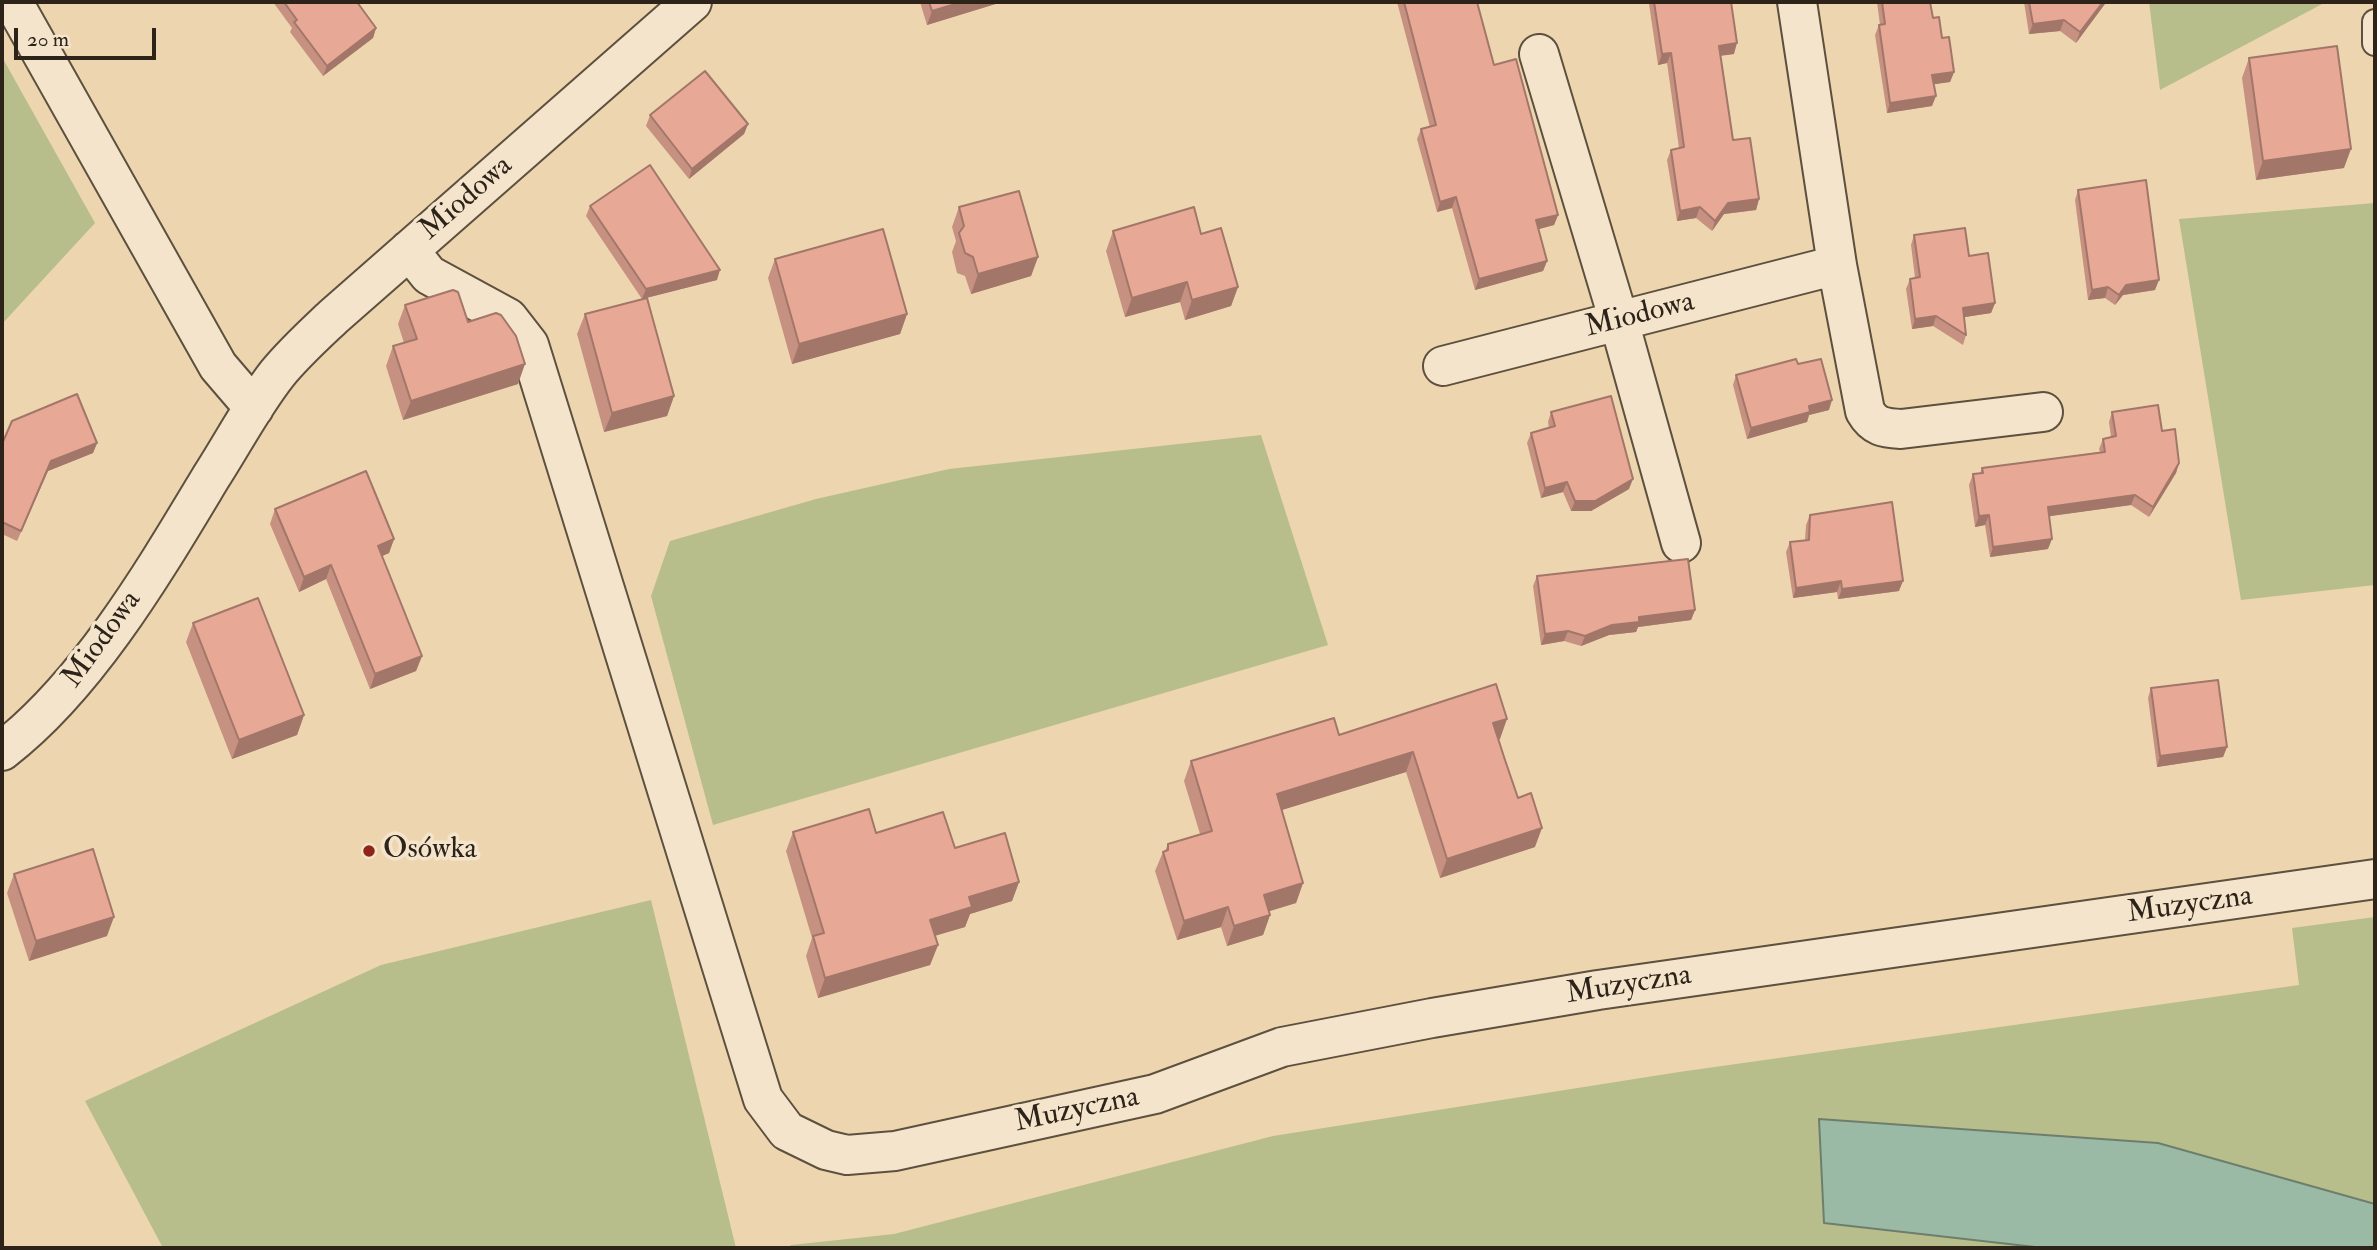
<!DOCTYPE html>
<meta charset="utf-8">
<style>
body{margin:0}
#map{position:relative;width:2377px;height:1250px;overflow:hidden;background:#edd6af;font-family:"IM FELL Double Pica",serif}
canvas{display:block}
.frame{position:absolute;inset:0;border:4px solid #2d2319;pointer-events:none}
.scale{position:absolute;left:14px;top:28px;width:142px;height:32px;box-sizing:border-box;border:4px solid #2d2319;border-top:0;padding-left:9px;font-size:21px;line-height:24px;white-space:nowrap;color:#2d2319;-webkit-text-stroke:5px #f3e4cb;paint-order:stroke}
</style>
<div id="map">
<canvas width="2377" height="1250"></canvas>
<div class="frame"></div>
<div class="scale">20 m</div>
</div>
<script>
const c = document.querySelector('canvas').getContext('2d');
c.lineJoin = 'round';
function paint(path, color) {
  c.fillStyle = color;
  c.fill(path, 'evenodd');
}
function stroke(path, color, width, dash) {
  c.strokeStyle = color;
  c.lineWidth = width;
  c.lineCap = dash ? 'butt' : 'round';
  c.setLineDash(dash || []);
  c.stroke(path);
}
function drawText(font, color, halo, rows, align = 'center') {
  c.font = font + ' "IM FELL Double Pica",serif';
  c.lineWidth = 7;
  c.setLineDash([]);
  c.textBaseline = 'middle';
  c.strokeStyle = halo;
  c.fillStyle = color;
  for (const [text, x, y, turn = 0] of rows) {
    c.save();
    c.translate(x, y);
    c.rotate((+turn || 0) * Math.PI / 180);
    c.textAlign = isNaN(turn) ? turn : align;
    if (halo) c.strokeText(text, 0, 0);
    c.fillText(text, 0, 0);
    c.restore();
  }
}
const green = new Path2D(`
 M2149,2h177l-166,88z
 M2,57l93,166 -93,101z
 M2375,203v382l-134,15 -62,-381z
 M1261,435l67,210 -615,180 -62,-229 19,-55 146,-42 133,-30z
 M651,900l85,348h-573l-78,-147 296,-136z
 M2375,917v331h-1588l4,-3 103,-11 379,-98 406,-64 620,-87 -7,-57z`);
const water = new Path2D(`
 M1819,1119l339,24 217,61v44h-331l-220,-25z`);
const lane = new Path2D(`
 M2375,22v21`);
const street = new Path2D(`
 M13,2l205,364 36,42
 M1797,2l40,263 28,146c9,16 19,17 36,18l142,-17
 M1539,54l80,267 62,222
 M409,250l20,25 79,43 21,27 234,754 24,32 39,19 21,5 48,-4 260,-57 127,-47 150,-29 166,-28 777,-111
 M1443,366l394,-101
 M2,751c86,-66 153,-181 209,-274 22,-34 41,-71 66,-103 17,-21 37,-39 56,-57l359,-315`);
const wall = new Path2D(`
 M273,2h84l19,26 -3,10 -50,38 -33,-44 2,-4z
 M920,2h82l-75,23z
 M1397,2h80l17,63 64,150 -4,10 -16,4 9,32 -4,10 -68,19 -23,-82 -15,4 -20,-73 4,-10 9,-2z
 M1650,2h81l3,52 -13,2 12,84 26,59 -3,11 -32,4 -12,17 -16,-13 -19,3 -10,-61 4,-10 8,-2 -12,-85 -9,2 -9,-61z
 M1877,2h53l3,16 9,20 12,34 -4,10 -16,2 -2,22 -45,7 -12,-78 4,-10h1z
 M2024,2h82l-30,41 -16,-12 -31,3z
 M2249,58l95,110 -88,12 -14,-102z
 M650,115l98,9 -4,10 -55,45 -43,-53z
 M2078,190l77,100 -32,5 -8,10 -10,-7 -17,2 -13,-100z
 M590,206l127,74 -75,19 -56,-83z
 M959,207l79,50 -7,19 -60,18 -6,-18 -8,-3 -5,-21 4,-11 -4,-14z
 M1113,231l88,3 37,53 -7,19 -46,14 -5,-18 -55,15 -19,-66z
 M1914,235l55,21 26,47 -4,10 -27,4 2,18 -3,10 -30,-19 -21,3 -6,-40 4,-10 5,-1 -4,-33z
 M775,259l132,55 -7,20 -108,30 -24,-86z
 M405,305l63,17 50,62 -115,36 -17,-54 7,-20 11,-3 -6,-19z
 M585,314l89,82 -7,20 -63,16 -27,-98z
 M1798,364l31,46 -20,5 -2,7 -60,17 -14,-54 3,-10z
 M1551,412l78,77 -38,22h-20l-8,-19 -22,6 -14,-55 4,-10 18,-5 -1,-6z
 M2112,412l50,19 17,32 -3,10 -27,44 -18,-12 -82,11 -1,33 -58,8 -5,-32 -10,2 -6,-42 4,-11 7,-1 2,-5 118,-16 -1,-3 4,-10 8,-2 -2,-15z
 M97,443l-4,10 -45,18 -31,70 -15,-7v-90z
 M275,509l119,30 -5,14 -7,3 40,100 -6,15 -46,18 -44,-110 -27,13 -29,-68z
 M1810,515l89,76 -61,8 -1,-7 -44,6 -7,-46 4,-10 15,-2 1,-15z
 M1537,576l158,34 -4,10 -53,7 -2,5 -27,3 -28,11 -17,-5 -23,4 -8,-59z
 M193,623l111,92 -7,20 -65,24 -46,-117z
 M2151,688l76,59 -4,10 -66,10 -9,-69z
 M1339,735l161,4h-1l6,21 30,87 -95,31 -34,-106 -125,38 22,73 -7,20 -27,8 1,4 -7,20 -36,11 -6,-19 -44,13 -22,-69 8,-19 2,-1 3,-7 32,-10 -16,-53 7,-20z
 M793,832l83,1 79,15 64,34 -7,19 -42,13 -5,13 -30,9 3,9 -8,20 -112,33 -12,-42 6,-18 -26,-87z
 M14,874l93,62 -78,25 -22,-68z`);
const shadedWall = new Path2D(`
 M962,2h40l-75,23 5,-14z
 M2103,2h3l-1,2 -29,39 4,-11z
 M2064,20l-4,11 -31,3 4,-10z
 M376,28l-3,10 -50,38 4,-10z
 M1737,43l-3,11 -18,2 3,-10z
 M1671,53l-4,10 -9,2 4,-11z
 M1954,72l-4,10 -21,3 3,-10z
 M1936,96l-4,10 -45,7 3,-10z
 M748,124l-4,10 -55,45 3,-10z
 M2351,149l-7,19 -88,12 7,-19z
 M1456,197l-4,11 -15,4 3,-10z
 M1759,199l-3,11 -32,4 -12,17 3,-10 13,-18z
 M1700,207l-4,11 -19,3 3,-10z
 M1558,215l-4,10 -22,6 4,-11z
 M1038,257l-7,19 -60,18 7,-20z
 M1547,261l-4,10 -68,19 4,-11z
 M720,270l-3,10 -75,19 4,-10z
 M2159,280l-4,10 -32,5 -8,10 4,-10 7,-10z
 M1187,282l-7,20 -55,15 7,-19z
 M1238,287l-7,19 -46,14 7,-20z
 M2108,287l-3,11 -17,2 4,-10z
 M1995,303l-4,10 -32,5 4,-10z
 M907,314l-7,20 -108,30 7,-20z
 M1936,316l-3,10 -21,3 3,-10z
 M525,364l-7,20 -115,36 8,-19z
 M674,396l-7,20 -63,16 8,-19z
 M1832,400l-3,10 -20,5 -2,7 -60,17 4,-11 58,-22z
 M97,443l-4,10 -45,18 -31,70 34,-80z
 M2179,463l-3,10 -27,44 4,-10z
 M1633,479l-4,10 -38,22h-20l4,-10z
 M1567,482l-4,10 -22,6 4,-10z
 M2135,495l-4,10 -87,12 4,-10z
 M1989,515l-4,10 -10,2 4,-11z
 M394,539l-5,14 -16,7 5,-14z
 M2052,539l-4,10 -58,8 3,-10z
 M331,565l-5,14 -27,13 5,-15z
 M1841,581l-4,11 -44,6 3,-10z
 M1903,581l-4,10 -61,8 4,-10z
 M1695,610l-4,10 -53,7 -2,5 -27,3 -28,11 4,-10 27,-11 27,-8z
 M1568,631l-4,10 -23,4 4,-11z
 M422,656l-6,15 -46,18 5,-15z
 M304,715l-7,20 -65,24 7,-19z
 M1507,719l-7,20 -14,4 7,-20z
 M2227,747l-4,10 -66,10 3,-11z
 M1413,752l-7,20 -137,42 8,-20z
 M1542,828l-7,19 -95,31 7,-19z
 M1019,882l-7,19 -42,13 -5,13 -42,12 7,-19 39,-23z
 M1303,883l-7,20 -39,12 7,-20z
 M1228,907l-7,20 -44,13 7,-19z
 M1270,915l-7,20 -36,11 7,-20z
 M114,917l-7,19 -78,25 7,-20z
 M938,945l-8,20 -112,33 7,-20z`);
const building = new Path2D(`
 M284,2h73l19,26 -49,38 -33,-44 3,-2z
 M929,2h33l-30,9z
 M1404,2h73l17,63 22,-6 42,156 -22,5 11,41 -68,18 -23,-82 -16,5 -19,-73 15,-4z
 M1654,2h77l6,41 -18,3 14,94 17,-2 9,61 -31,4 -13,18 -15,-14 -20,4 -9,-61 13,-3 -13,-94 -9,1z
 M1882,2h48l3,16 6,-1 3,21 7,-1 5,35 -22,3 4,21 -46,7 -11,-78 6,-1z
 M2029,2h74l-23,30 -16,-12 -31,4z
 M2337,46l14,103 -88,12 -14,-103z
 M705,71l43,53 -56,45 -42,-54z
 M650,165l70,105 -74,19 -56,-83z
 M2146,180l13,100 -33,5 -7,10 -11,-8 -16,3 -14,-100z
 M1019,191l19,66 -60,17 -5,-17 -8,-4 -6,-20 5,-7 -5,-19z
 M1194,207l7,27 20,-6 17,59 -46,13 -5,-18 -55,16 -19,-67z
 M1965,228l4,28 19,-3 7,50 -32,5 3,27 -30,-19 -21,3 -5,-40 10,-2 -6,-42z
 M883,229l24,85 -108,30 -24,-85z
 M453,290l5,2 10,30 28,-9 5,2 15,21 9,28 -114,37 -18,-55 24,-7 -12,-34z
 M647,298l27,98 -62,17 -27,-99z
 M1796,359l2,5 23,-5 11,41 -23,6 1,6 -59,16 -15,-53z
 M77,394l20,49 -46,18 -30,70 -19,-9v-78l10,-23z
 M1611,396l22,83 -38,22h-20l-8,-19 -22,6 -14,-55 24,-7 -4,-14z
 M2158,405l4,26 13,-2 4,34 -26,44 -18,-12 -87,12 4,32 -59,8 -4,-32 -10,1 -6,-42 10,-1 -1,-5 123,-16 -2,-13 13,-3 -4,-24z
 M366,471l28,68 -16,7 44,110 -47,18 -44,-109 -27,12 -29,-68z
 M1892,502l11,79 -61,8 -1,-8 -45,7 -6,-46 19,-2 1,-25z
 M1688,559l7,51 -56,7v5l-27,3 -27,11 -17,-5 -23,3 -8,-58z
 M258,598l46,117 -65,25 -46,-117z
 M2218,680l9,67 -67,9 -9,-68z
 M1496,684l11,35 -14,4 12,37 13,38 13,-5 11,35 -95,31 -34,-107 -136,42 26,89 -39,12 6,20 -36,11 -6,-19 -44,14 -21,-69 5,-2v-6l44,-13 -21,-70 143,-43 5,17z
 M869,809l7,24 67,-21 12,36 50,-15 14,49 -50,15 3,10 -42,13 8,25 -113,33 -12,-42 11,-3 -31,-101z
 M93,849l21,68 -78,24 -22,-67z`);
const markers = [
 [369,851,7,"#8f2418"]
];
const streetNames = [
 ["Miodowa",467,199,-41],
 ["Miodowa",1640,316,-14],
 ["Miodowa",103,640,-54],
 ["Muzyczna",2190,906,-8],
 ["Muzyczna",1629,986,-9],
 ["Muzyczna",1077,1111,-12]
];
const poiNames = [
 ["Osówka",383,851]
];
paint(green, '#b7be8b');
paint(water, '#9abaa5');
stroke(water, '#6e7e6d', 2);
stroke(lane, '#5d503e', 28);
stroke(street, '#5d503e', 42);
stroke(lane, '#f3e4cb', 24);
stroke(street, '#f3e4cb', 38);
paint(wall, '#c79181');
paint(shadedWall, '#a27669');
paint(building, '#e7a996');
stroke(building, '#a27669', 2);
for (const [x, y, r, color] of markers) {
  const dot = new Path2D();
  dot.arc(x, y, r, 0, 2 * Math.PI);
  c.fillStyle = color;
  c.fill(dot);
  stroke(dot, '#f3e4cb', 2.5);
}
drawText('30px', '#2d2319', '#f3e4cb', streetNames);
drawText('30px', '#2d2319', '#f3e4cb', poiNames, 'left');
</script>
